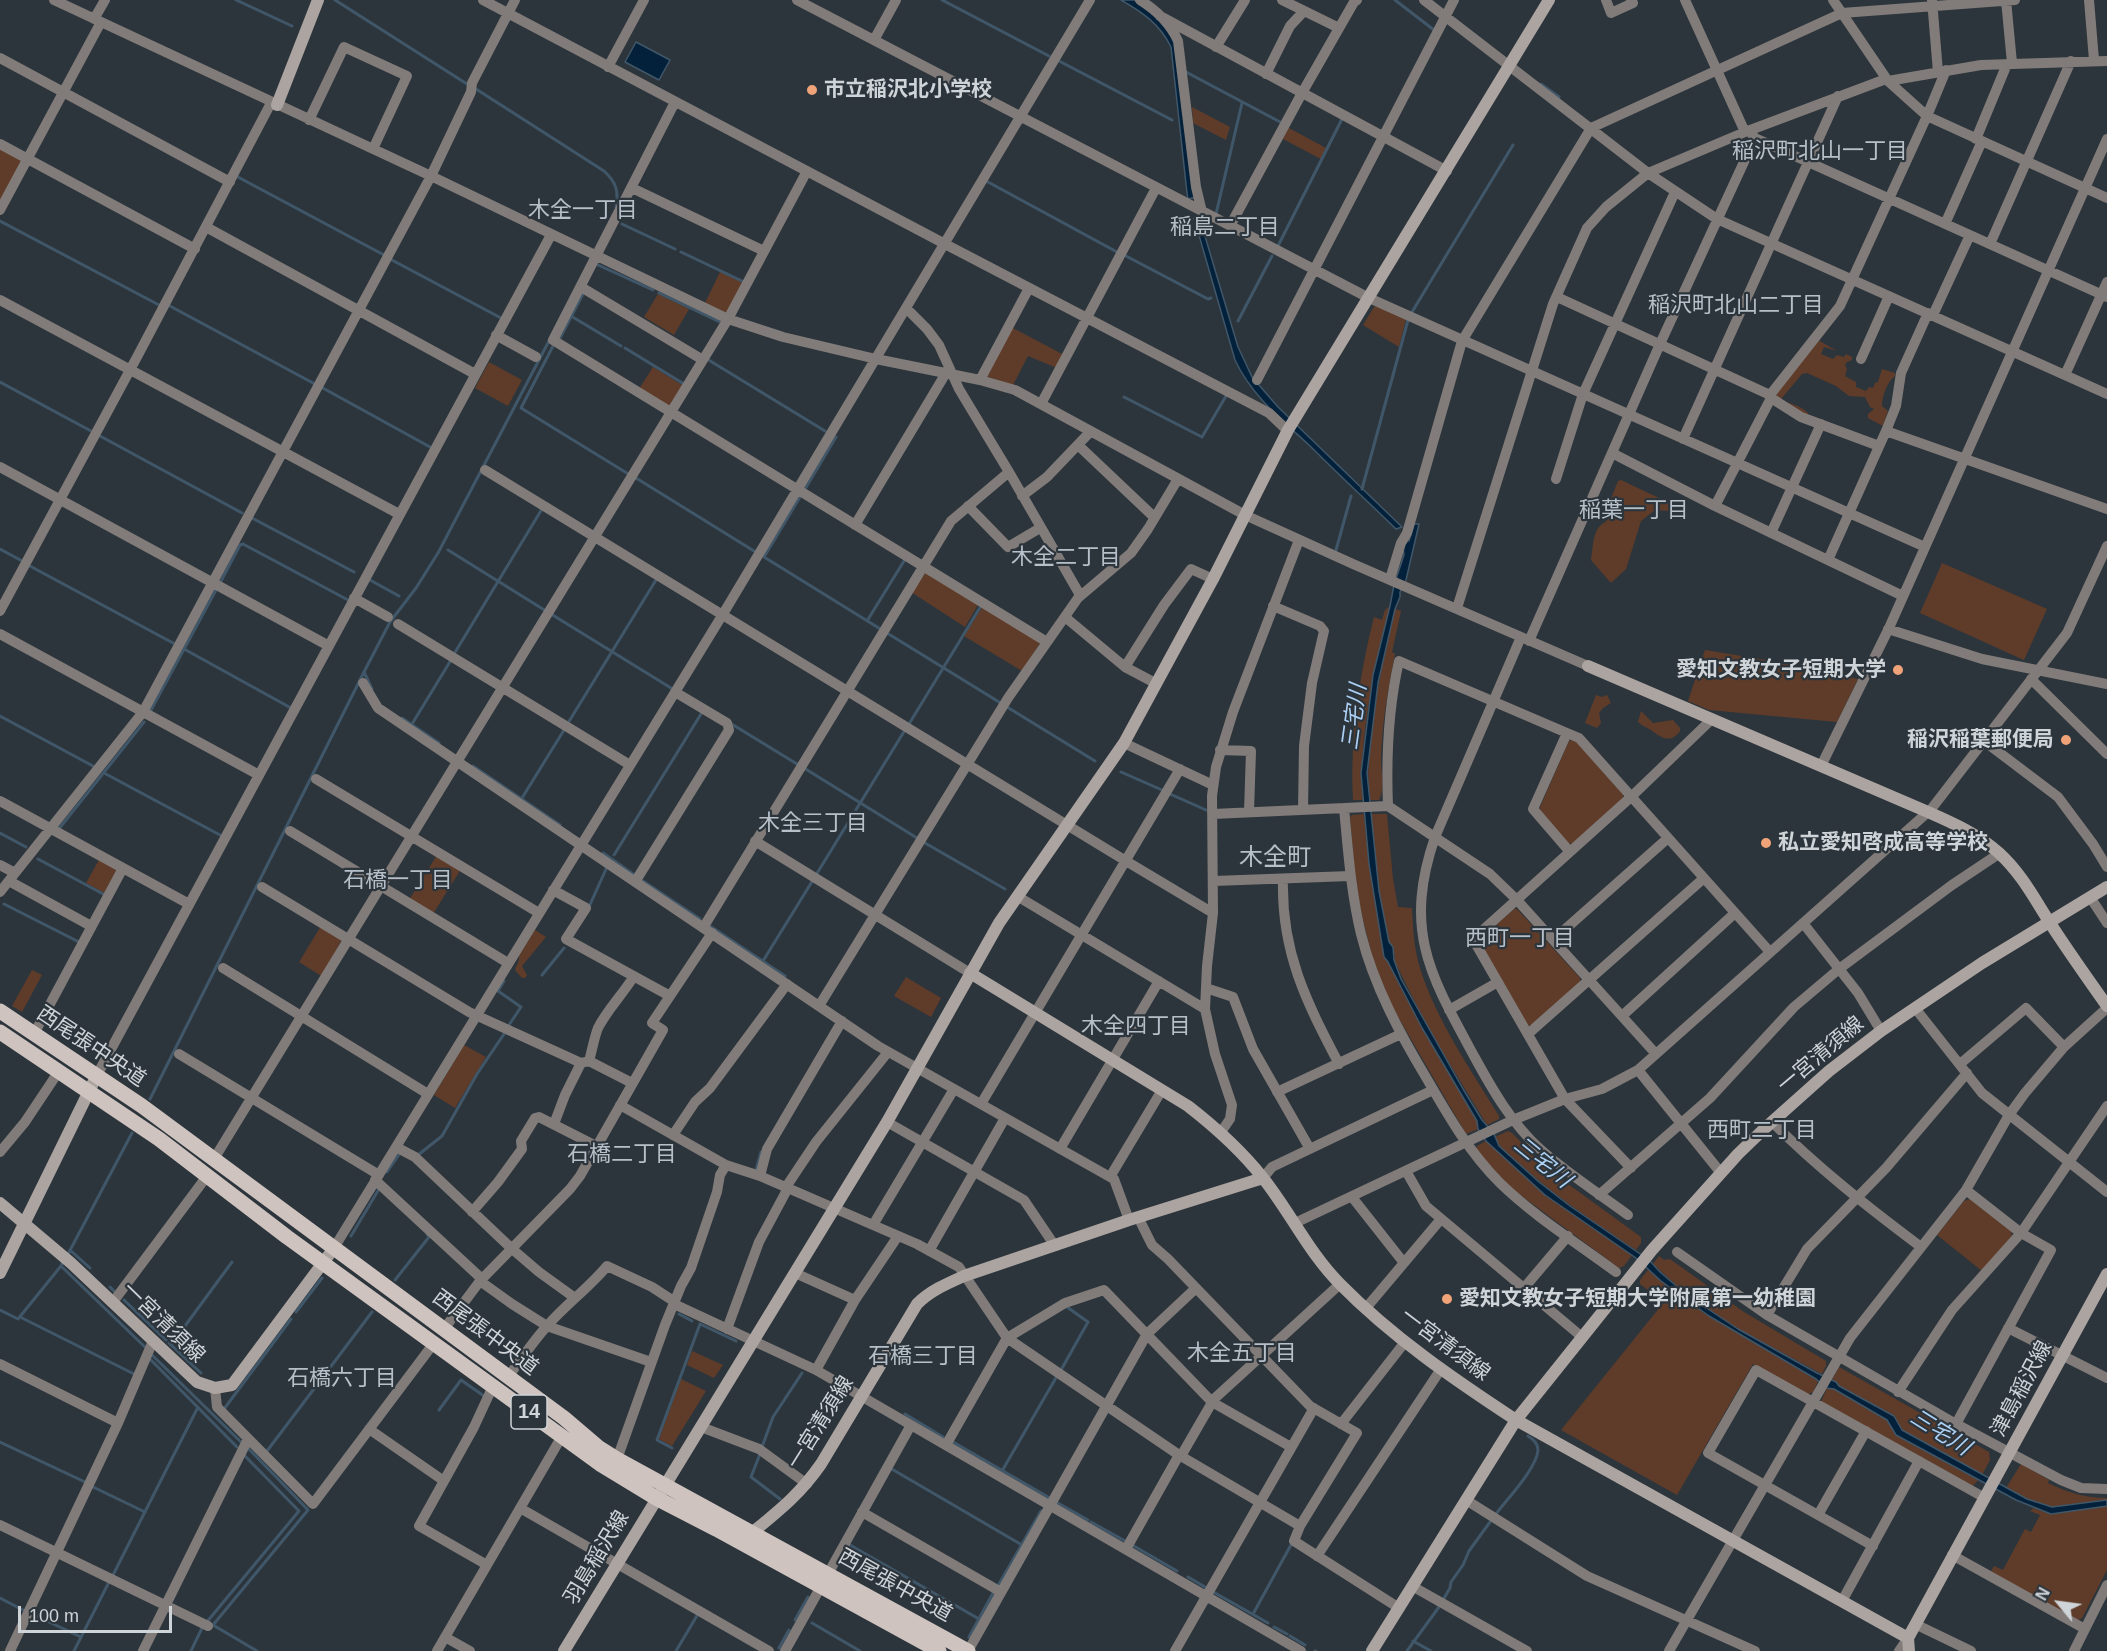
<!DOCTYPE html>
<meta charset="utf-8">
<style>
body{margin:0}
#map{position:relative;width:2107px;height:1651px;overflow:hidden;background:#2d353c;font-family:Helvetica,sans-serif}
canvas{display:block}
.north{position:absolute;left:2029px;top:1573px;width:60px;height:60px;-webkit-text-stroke:4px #2d353c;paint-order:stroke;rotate:299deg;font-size:16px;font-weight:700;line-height:24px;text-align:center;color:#cfd4d8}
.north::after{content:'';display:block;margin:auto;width:21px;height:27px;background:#cfd4d8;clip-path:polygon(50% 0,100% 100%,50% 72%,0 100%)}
.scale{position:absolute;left:18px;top:1606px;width:154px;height:27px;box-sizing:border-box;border:3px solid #cfd4d8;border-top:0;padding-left:8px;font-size:18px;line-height:21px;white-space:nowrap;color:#cfd4d8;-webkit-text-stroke:4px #2d353c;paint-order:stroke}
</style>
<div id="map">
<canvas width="2107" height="1651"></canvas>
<div class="north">N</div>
<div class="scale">100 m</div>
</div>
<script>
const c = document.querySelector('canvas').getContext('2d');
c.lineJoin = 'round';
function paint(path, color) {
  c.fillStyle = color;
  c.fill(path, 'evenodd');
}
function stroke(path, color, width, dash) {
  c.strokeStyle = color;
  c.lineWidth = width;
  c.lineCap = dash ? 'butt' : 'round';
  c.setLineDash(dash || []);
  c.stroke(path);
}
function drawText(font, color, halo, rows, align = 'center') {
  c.font = font + ' Helvetica,"Noto Sans JP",sans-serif';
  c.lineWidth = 4.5;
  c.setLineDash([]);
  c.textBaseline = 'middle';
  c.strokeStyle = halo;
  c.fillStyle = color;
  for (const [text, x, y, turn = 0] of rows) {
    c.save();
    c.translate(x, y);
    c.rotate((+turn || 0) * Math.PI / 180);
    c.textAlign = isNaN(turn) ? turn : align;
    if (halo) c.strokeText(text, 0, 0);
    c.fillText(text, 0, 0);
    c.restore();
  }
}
const green = new Path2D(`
 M1192,107l38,20 -4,13 -33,-17z
 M1287,127l39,21 -5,11 -40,-21z
 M0,148l23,13 -23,42z
 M720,272l24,11 -16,31 -23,-11z
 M658,294l31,15 -15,26 -30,-18z
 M1379,306l27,13 -7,28 -36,-22 11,-18z
 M1011,327l53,28 -7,13 -29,-12 -15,29 -28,-9z
 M1818,340l19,11 -13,-4 -3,7 12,5 4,-4 7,2 2,-3 6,3v3l-5,2 -2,3 2,4 -2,7 11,6v5l10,4 3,-4 4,1 2,-5 3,-1 4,-13 13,4v3c-8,6 -13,20 -13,30l6,5 -5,14h-2l-13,-7v-4l6,-5 -4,-2 -5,-10 -16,-1 -13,-10 -29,-13 -5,1 -21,25c11,7 16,4 27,14l-1,3 -30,-18 -2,-6z
 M489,362l33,18 -14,26 -33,-18z
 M653,367l31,19 -13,21 -32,-18z
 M1621,480l57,27 -9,4 -14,-1 -14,11 -15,48 -14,13h-2l-19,-22c2,-10 1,-27 10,-35 2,-2 5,-3 7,-6l-4,-3 14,-35z
 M1942,563l105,46 -23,51 -104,-47z
 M927,571l52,32 -14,24 -54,-35z
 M983,606l57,37 -18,28 -58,-35z
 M1390,606c-15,63 -32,129 -27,194h-10c-3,-62 6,-123 21,-183l8,3 3,-10z
 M1395,609l6,2 -9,41 3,2c-7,35 -13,68 -14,104 0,12 4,32 -2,42h-10c-4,-65 12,-128 26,-191z
 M1705,650l92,15 61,14 -21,43 -128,-12 -21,-9z
 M1596,695l6,2 5,-2 4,8 -8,5 -4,5 2,10 -4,5 -12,-5z
 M1641,711l12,12 20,-3 7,8v3c-9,13 -19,7 -29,-1 -5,-3 -9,-4 -13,-8z
 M1572,740l4,1 47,53v5l-50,45 -5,-1 -28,-32v-4l29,-66z
 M1364,814l5,50 14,84 14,33 25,47 55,93 1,8 -12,5 -76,-131 -18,-47 -16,-65 -6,-74 2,-2z
 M1370,814h17l6,65 5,28 14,1c1,21 2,41 8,60 16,52 51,102 79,148v3l-12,6 -59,-97 -34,-68 1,-5 -6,-12 -10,-52z
 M437,855l24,14 -28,45 -24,-14z
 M100,858l18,10 -14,25 -18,-10z
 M1514,909h3l63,69v4l-48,43h-5l-47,-83 1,-4z
 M321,926l21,13 -19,38 -24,-15z
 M535,930l11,7 -24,29 5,9 -2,3h-3l-7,-8c1,-5 5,-8 4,-14z
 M32,970l10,5 -20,37 -10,-6z
 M906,977l35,21 -10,19 -37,-21z
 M464,1045l22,12 -31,51 -21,-13z
 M1508,1131l4,2 38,38 91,66v6l-5,7c-40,-27 -81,-53 -116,-86 -10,-8 -20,-15 -25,-27z
 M1486,1141l60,54 86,60 -8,11 -5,2 -108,-80 -35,-38 1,-4z
 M1970,1199l41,32 1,6 -30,34 -45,-36 27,-34z
 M1659,1256l5,4 6,-1 74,53 82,49v5l-4,8 -84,-45 -29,-19 -22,-15 -34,-31z
 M1649,1269l12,12 48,35 109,65 -5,11 -5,2 -55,-30 -76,131 -116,-65 103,-128 -24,-18v-4z
 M692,1351l31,14 -9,13 -27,-13z
 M1839,1367l150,85 1,8 -8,15 -80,-45 -8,-14 -55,-30 -7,-6z
 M681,1379l25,12 -34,55 -13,-7z
 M1827,1388l7,1 54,31 8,15 82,45 -5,6 -152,-84z
 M2021,1464l28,16 -1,3c19,9 37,15 59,15v2l-55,7 -25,-8 -21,-11z
 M2098,1506h9v64l-25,48 -4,2 -88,-47 4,-7 9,4 22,-41 6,3 9,-17 -10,-4 4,-3 17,6z`);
const water = new Path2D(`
 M1121,0h13l10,6 12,10 19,24 21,157 -8,2 -1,-6 -16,-146c-11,-23 -29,-35 -50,-47z
 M636,42l34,18 -11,20 -34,-18z
 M1199,216l39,131 14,30 26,30 124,120 -6,2c-29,-28 -58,-55 -86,-83 -28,-26 -59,-51 -75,-86l-41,-142z
 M1414,524h5l-13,56 -6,12v5l-5,12 -17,74 -11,90 12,118 10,51 4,5 1,13 7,19 62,110 19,31 12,14 5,12 40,36 31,24 79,54 11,12 27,23 51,34 79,44 19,9 3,4 55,30 8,14 125,69 25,8 55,-7v6l-56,8 -35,-14 -120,-65 -9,-15 -53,-31 -7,-1 -11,-9 -107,-63 -48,-35 -25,-23 -91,-63 -59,-54 -8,-12 -1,-8 -55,-93 -34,-66 -4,-5 -15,-93 -8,-91 12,-98 17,-69 4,-21 10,-30 -1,-8 5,-7 1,1z`);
const stream = new Path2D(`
 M236,0l56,26
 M335,0l132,84
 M942,0l107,56
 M1395,0l39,30
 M1059,61l113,59
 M1186,72l96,51
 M1541,84l18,13
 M476,89l128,82c12,11 15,20 12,36
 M236,176l148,79
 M988,182l129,70
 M1216,214l26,-111
 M0,221l159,84
 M622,224l53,25
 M1278,246l64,-127
 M681,252l63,30
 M1124,255l84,44 3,-1
 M390,259l111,59
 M598,265l55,25
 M659,293l63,30
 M168,305l145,78
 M1412,312l101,-167
 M571,316l50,30
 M1238,321l34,-65
 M559,340l25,-48
 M553,346l-32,62 109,67
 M625,348l59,36
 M707,359l118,72
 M0,382l91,49
 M321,387l109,60
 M1124,397l78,40 24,-41
 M100,436l142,77
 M636,478l118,73
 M805,489l31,-52
 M1362,489l46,-169
 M800,497l-36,60 118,73
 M252,518l102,54
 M0,549l24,13
 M448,550l98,61
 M1336,550l15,-54
 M28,565l145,78
 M370,580l29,16
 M221,581l19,-36 3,-1 105,56
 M551,614l120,74
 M867,621l37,-60
 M887,633l112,69
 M184,649l107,59
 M454,654l88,-145
 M364,672l8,17
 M1007,707l88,54
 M151,710l65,-120
 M0,716l93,50
 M402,718l37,25
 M568,723l88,-143
 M730,723l67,41
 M412,724l39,-64
 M909,724l72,-118
 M473,766l87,59
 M804,768l113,70
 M1121,772l41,18
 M104,773l116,62
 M1170,794l36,16
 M522,798l42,-68
 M58,830l86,-108
 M0,833l26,14
 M925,843l80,46
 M603,853l33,23
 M614,855l87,-141
 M38,859l67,36
 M816,875l89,-145
 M643,881l57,38
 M4,904l75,38
 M588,909l19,-42
 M710,926l75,50
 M763,961l50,-81
 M542,975l22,-27
 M504,981l-6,10 23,16 -12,18
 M150,1099l214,-427 26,-50 26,-34 22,-35 112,-214
 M418,1155l24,-19 35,-62 27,-40
 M756,1170l5,-18
 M387,1172l13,-19
 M351,1236l28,-47
 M70,1250l20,18
 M67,1256l65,-123
 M63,1262l-2,4 85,82
 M395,1280l34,-43 -2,-3
 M110,1287l4,4
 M124,1300l42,40
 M0,1310l18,9 43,-53
 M296,1312l26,-34
 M679,1314l13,7
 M20,1317l114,57
 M700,1324l36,17
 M169,1343l32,30
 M171,1345l61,-83
 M150,1353l92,90
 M150,1359l87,88
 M1061,1370l27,-48 -21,-15
 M224,1409l67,-90
 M439,1410l22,-30 23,16
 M905,1414l38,23
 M0,1442l85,40
 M953,1442l95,55
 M247,1447l61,63 -95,115 44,26
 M762,1447l11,-30 29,-44
 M672,1448l-15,-8 43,-116
 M267,1451l105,-139
 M760,1454l-9,23 29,22
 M890,1468l132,77
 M1002,1471l55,-95
 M93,1487l52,25
 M1056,1502l32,18
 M1496,1514c11,-15 41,-46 42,-64 0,-7 -5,-11 -10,-14
 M1091,1522l34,19
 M850,1545l129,74
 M1132,1545l45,26
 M112,1577l86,-170
 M1188,1577l17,10
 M999,1584l42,-73
 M1215,1593l53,30
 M0,1598l23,12
 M1443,1600l7,-12 1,-6 12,-17 6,-14 21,-29
 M32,1614l49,23
 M1253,1614l39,-71
 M795,1620l13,-23
 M206,1623l93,-112 -55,-56
 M812,1623l48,28
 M1274,1627l13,7
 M1290,1636l15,9
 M969,1637l24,-44
 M1413,1641l18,10
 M779,1648l10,-18
 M74,1651l34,-67
 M191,1651l11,-23
 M676,1651l22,-37
 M1315,1651h1
 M1407,1651l32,-44`);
const street = new Path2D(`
 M54,0l377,176 297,143 55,18 93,22 104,21 35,10 230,125 108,49 235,102
 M483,0l462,244 324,169 19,18
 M797,0l572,298 556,249
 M1140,0c16,10 30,23 38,41l18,146 6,25
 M1282,0l57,28
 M1424,0l224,173 69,46 390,175
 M1606,0l5,13 22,-10 -2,-3
 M1685,0l60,132
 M1833,0l55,81 39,35 180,82
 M1932,0l6,72
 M2006,0l6,63
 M2089,0l5,60
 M1160,16l287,155
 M94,19l11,-19
 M874,40l22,-40
 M1216,47l29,-47
 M0,58l230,124
 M608,67l36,-67
 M1266,74l24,-48 14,-15
 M1888,81l93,-16 126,-4
 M675,102l-122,238 494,302
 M309,120l35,-73 63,29 -34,73
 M1751,133l4,5 352,159
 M1976,139l31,-75
 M0,144l195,105
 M632,188l132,63
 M0,210l101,-188
 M1945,224l37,-83
 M1230,226l72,-133 52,-91 3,-2
 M206,227l269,147
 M1990,244l81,-183
 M581,287l122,73
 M1557,297l213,98 1,3 30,19 78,29
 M0,300l399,214
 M906,308l21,21 12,16 20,44 50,83 71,123
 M1933,315l37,-80
 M496,335l40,22
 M1861,359l28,-63
 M2065,375l42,-93
 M980,380l49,-92
 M1257,380l197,-380
 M1770,395l70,-89 87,-190 19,-46
 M1041,404l115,-216
 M1886,431l221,78
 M1683,439l155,-343
 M1078,445l76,72
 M1612,453l103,53 188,90
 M0,467l329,179
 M485,470l641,391 87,52
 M1556,479l27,-85 92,-202
 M1022,496l25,-19 44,-46
 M968,506l40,41 32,-19
 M1715,506l56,-108
 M855,525l91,-152
 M1771,533l50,-109
 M1828,560l58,-129 10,-25 5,-33 27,-60
 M1390,579l11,-36 6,-10 55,-192 129,-213 251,-115 173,-13
 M354,598l34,19
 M1273,606l47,20 4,5 -12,52 -8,63 -1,64
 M1457,608l96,-304 34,-76 19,-21 42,-34 97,-41 141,-53
 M0,611l137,-254 134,-254
 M1065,617l60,50
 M398,624l232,141
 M1888,629l94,30 125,25
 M0,634l259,141
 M1521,637l-86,200c-32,94 -5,138 39,219 18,33 38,68 66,93 27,24 58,44 88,66
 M1529,641l131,-297 95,-206
 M2031,679l76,75
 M363,683l15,25 500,338 232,131
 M1157,684l-32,-17 39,-62 27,-36 22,10
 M1567,733l12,5 191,214
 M1984,741l74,56 35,47 14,23
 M1124,743l89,42
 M1220,750l31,1 -2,61
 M1821,766l68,-138 218,-489
 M316,779l223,134
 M0,801l189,103
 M1388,806c-2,-50 0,-97 11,-145l168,72 -34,76 37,43
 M1344,808c4,42 7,85 17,126 13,52 39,100 66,145 22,38 42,73 73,104 35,34 77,60 116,89
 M1929,812l138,-179 40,-87
 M1213,814l175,-8 102,68 27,26 139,154
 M290,831l218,132
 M755,841l215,132
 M0,865l15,8
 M1283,879c-2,73 23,122 56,185
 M9,881l82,45
 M1214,881l136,-5
 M635,882l94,-152 -2,-7 -52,-31
 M262,887l207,125 112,51 8,-2 43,22
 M553,890l33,18 -20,31 104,57
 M0,892l143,-180 288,-536 40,-84 1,-9 43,-83
 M1017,896l188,113 2,-43 6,-53 -1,-117 4,-29 17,-55 66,-172
 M2090,897l17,26
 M1803,923l55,70 23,38
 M703,928l248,-407 58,-49
 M1553,940l115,-102
 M223,968l205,126
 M1206,988l27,9 20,52 57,100
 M819,1006l189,-308 70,-100 53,-45 17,-24 30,-50
 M1915,1008l67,85 125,99
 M1205,1009l10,45 17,51 -2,14 -9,13
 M1449,1010l49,-28
 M1622,1016l113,-103
 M34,1034l89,-166
 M1528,1034l176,-156
 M179,1054l200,121
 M589,1061c3,-10 5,-23 9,-33 9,-18 25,-34 36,-52
 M1960,1064l66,-56 38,39
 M1638,1070l83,103
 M97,1075l454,-840
 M1277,1092l124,-58
 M981,1104l199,-335
 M620,1105l106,60 34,11 113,49 44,19 42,23 48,71 172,117 121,71 -6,15 105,67
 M887,1122l137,78 31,46
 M1772,1122c46,46 97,86 149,125
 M554,1124l11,-29 16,-32
 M673,1135l22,-33 15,-14 77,-104
 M396,1147l19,10 96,91 28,24 36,26
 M1060,1149l99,-168
 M0,1152l25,-30 34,-51
 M214,1159l514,-840 79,-148
 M1631,1168l-66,-69 -92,-160 158,-142 81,-78
 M1406,1171l20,35 156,131
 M760,1176l7,-27 75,-128
 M1263,1178l9,-11 161,-77
 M375,1180l107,99
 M786,1187l30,-45 72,-90
 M1599,1195l111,-97 84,-91 45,-38 113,-84 48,-32
 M1352,1197l52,66
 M472,1212l26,-30 24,-33 -1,-8 14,-23 4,-1 57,29
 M1138,1217l14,28 16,14 142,147 47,27 -57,93
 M1129,1220l-15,-41 -4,-2 52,-87
 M1295,1223l218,-103 52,-21 37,-10 36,-19 290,-258
 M873,1225l81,-136
 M334,1248l389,-634 367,-614
 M929,1251l76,-133
 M1677,1252l90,63 189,109 105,56 20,8 26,1
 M795,1273l60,27
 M480,1281l32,23 35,22 104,36
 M1524,1288l44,-52
 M113,1302l94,-126
 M674,1304l142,66 485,281
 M1366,1308l75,-89
 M1767,1315l40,-66 79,-81 81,-95
 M2008,1328l99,50
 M444,1329l36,-48 90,-92 10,-13 83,-146 -11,-7 60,-90
 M727,1329l32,-87 29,-54
 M0,1364l118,59
 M816,1370l39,-70 43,-64
 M508,1377c13,-17 25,-36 40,-52 18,-21 41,-37 59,-59l45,21 23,15
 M215,1388l2,19 96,97 121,-161
 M1898,1392l54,-82 69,-77 86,-127
 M1341,1424l64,-82
 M1956,1424l95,-174 -30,-17 -55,-43
 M701,1427l58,22 48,35
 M369,1429l75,52
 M946,1445l61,-107 58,-35 39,-13 108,112 79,45
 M1181,1456l33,-57 126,-115
 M617,1459l48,-134 16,-39 10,-18 26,-76 3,-17 6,-10
 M1466,1500l121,76 168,75
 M520,1508l249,143
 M862,1512l139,80
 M1818,1515l48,-84
 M0,1525l208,101
 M1873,1546l-165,-93 48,-83 229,128
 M1126,1549l53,-94
 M1952,1555l133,74
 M1317,1556l124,-187
 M487,1565l-68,-39 55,-99 19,-41
 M1412,1586l115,65
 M1842,1601l77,-140
 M1915,1624l56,27
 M445,1637l25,14
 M10,1651l108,-228 35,-82
 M143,1651l105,-212
 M437,1651l125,-215
 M785,1651l126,-226
 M968,1651l179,-317 49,-46
 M1175,1651l139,-243
 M1669,1651l181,-313 116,-148 43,-75 16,-22 39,-46 43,-39
 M1899,1651l9,-13
 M2074,1651l33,-66`);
const secondary = new Path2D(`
 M277,105l41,-105
 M1588,666l340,146c25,11 50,22 71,41 22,20 35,45 51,70 18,28 38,56 57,83
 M970,973l218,133c27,21 53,44 75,72 27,34 46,75 77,106 52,53 115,96 176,136l392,218
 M0,1203l71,60 126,119 18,6 17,-3 102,-137
 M0,1273l97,-198
 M753,1532c28,-23 47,-38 68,-68l96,-160c13,-13 29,-20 47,-28l165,-56 134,-42
 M564,1651l323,-529 112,-199 125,-180 89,-164 75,-149 261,-430
 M1372,1651l144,-231 136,-170 86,-96 26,-25 65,-58 52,-40 101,-68 125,-76
 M1909,1651l-1,-13 199,-364`);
const primary = new Path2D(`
 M0,1011l142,95 422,312 34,29 19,12 351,192
 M0,1032l159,107 128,98 313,227 56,34 60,31 223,122`);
const markers = [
 [812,90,6,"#f0a378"],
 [1898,670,6,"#f0a378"],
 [2066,740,6,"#f0a378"],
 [1766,843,6,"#f0a378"],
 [1447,1299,6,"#f0a378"]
];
const shields = [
 [529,1412,36]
];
const shieldNames = [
 ["14",529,1412]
];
const poiNames = [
 ["市立稲沢北小学校",824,90],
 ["愛知文教女子短期大学",1886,670,"right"],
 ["稲沢稲葉郵便局",2054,740,"right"],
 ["私立愛知啓成高等学校",1778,843],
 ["愛知文教女子短期大学附属第一幼稚園",1459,1299]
];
const streetNames = [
 ["西尾張中央道",91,1047,34],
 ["一宮清須線",1821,1055,-40],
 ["一宮清須線",163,1323,44],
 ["西尾張中央道",485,1333,37],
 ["一宮清須線",1445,1345,37],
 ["津島稲沢線",2022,1389,-62],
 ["一宮清須線",821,1423,-58],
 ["羽島稲沢線",597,1558,-59],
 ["西尾張中央道",895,1586,29]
];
const neighbourhoodNames = [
 ["稲沢町北山一丁目",1820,152],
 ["木全一丁目",583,211],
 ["稲島二丁目",1225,228],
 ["稲沢町北山二丁目",1736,306],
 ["稲葉一丁目",1634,511],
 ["木全二丁目",1066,558],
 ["木全三丁目",813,824],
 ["石橋一丁目",398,881],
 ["西町一丁目",1520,939],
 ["木全四丁目",1136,1027],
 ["西町二丁目",1762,1131],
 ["石橋二丁目",622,1155],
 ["木全五丁目",1242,1354],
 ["石橋三丁目",923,1357],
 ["石橋六丁目",342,1379]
];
const waterNames = [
 ["三宅川",1355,717,-82],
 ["三宅川",1542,1163,39],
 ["三宅川",1940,1433,32]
];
const quarterNames = [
 ["木全町",1275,858]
];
paint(green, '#5f3c29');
paint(water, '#03213a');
stroke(water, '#405769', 1.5);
stroke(stream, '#405769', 3);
stroke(street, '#817c79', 10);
stroke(secondary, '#aca4a0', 12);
stroke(primary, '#cec3be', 15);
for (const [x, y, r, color] of markers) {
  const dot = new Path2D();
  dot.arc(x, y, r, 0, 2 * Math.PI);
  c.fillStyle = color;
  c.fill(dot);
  stroke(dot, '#2d353c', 2);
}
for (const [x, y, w] of shields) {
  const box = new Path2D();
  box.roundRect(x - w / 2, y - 17, w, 34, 4.5);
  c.fillStyle = '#2d353c';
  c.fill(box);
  stroke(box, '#cfd4d8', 1.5);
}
drawText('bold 20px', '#cfd4d8', null, shieldNames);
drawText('bold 21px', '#cfd4d8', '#2d353c', poiNames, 'left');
drawText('21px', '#cfd4d8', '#2d353c', streetNames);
drawText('22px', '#b7c0c9', '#2d353c', neighbourhoodNames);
drawText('italic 22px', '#acd0f4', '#2d353c', waterNames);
drawText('24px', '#b7c0c9', '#2d353c', quarterNames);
</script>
